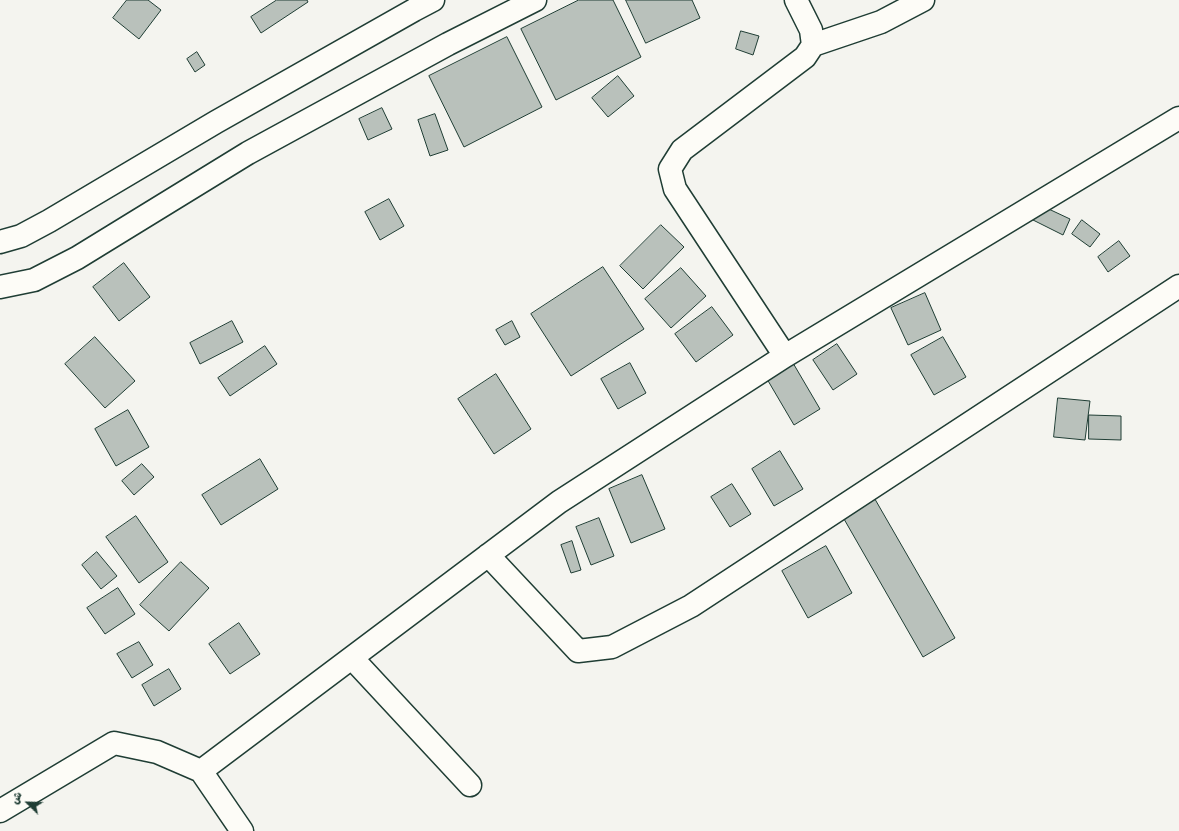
<!DOCTYPE html>
<meta charset="utf-8">
<style>
body{margin:0}
#map{position:relative;width:1179px;height:831px;overflow:hidden;background:#f4f4ef;font-family:Kalam,"Playpen Sans Arabic",sans-serif}
canvas{display:block}
.north{position:absolute;left:8px;top:783px;width:40px;height:40px;-webkit-text-stroke:3px #fdfcf7;paint-order:stroke;rotate:293deg;font-size:11px;font-weight:700;line-height:16px;text-align:center;color:#1f3d34}
.north::after{content:'';display:block;margin:auto;width:14px;height:18px;background:#1f3d34;clip-path:polygon(50% 0,100% 100%,50% 72%,0 100%)}
</style>
<div id="map">
<canvas width="1179" height="831"></canvas>
<div class="north">ش</div>
</div>
<script>
const c = document.querySelector('canvas').getContext('2d');
c.lineJoin = 'round';
function paint(path, color) {
  c.fillStyle = color;
  c.fill(path, 'evenodd');
}
function stroke(path, color, width, dash) {
  c.strokeStyle = color;
  c.lineWidth = width;
  c.lineCap = dash ? 'butt' : 'round';
  c.setLineDash(dash || []);
  c.stroke(path);
}
const building = new Path2D(`
 M127,0h21l13,10 -22,29 -26,-21z
 M277,0h30l1,2 -47,31 -10,-16z
 M579,0h34l28,57 -85,43 -35,-71z
 M626,0h66l8,18 -54,25z
 M741,31l18,5 -6,19 -17,-6z
 M507,37l35,70 -78,40 -35,-71z
 M197,52l8,13 -10,7 -8,-13z
 M618,76l16,20 -26,21 -16,-19z
 M382,108l10,21 -24,11 -9,-21z
 M435,114l13,36 -18,6 -12,-36z
 M389,199l15,27 -24,14 -15,-28z
 M1038,204l32,15 -7,16 -32,-16z
 M1082,220l18,14 -10,13 -18,-13z
 M661,225l23,22 -41,42 -23,-23z
 M1119,241l11,15 -22,16 -10,-15z
 M124,263l26,34 -31,24 -26,-34z
 M603,267l41,62 -73,47 -40,-62z
 M681,268l25,28 -35,32 -26,-29z
 M925,293l16,37 -33,15 -17,-37z
 M712,307l21,28 -37,27 -21,-28z
 M232,321l11,21 -43,22 -10,-21z
 M512,321l8,16 -15,8 -9,-15z
 M95,337l40,44 -30,27 -40,-44z
 M943,337l23,40 -32,18 -23,-40z
 M837,344l20,30 -24,16 -20,-30z
 M265,346l12,18 -47,32 -12,-18z
 M630,363l16,30 -28,16 -17,-30z
 M793,363l27,46 -26,16 -27,-46z
 M496,374l35,55 -37,25 -36,-55z
 M1058,398l32,3 -5,39 -31,-3z
 M128,410l21,37 -33,19 -21,-37z
 M1089,415l32,1v24l-32,-1z
 M780,451l23,38 -29,17 -22,-37z
 M260,459l18,30 -57,36 -19,-30z
 M142,464l12,13 -20,18 -12,-14z
 M642,475l23,54 -34,14 -22,-54z
 M732,484l19,30 -21,13 -19,-30z
 M872,494l83,144 -32,19 -83,-145z
 M136,516l32,46 -29,21 -33,-46z
 M599,518l15,38 -23,9 -15,-38z
 M572,541l9,29 -10,3 -10,-28z
 M826,546l26,47 -44,25 -26,-47z
 M97,552l20,24 -16,13 -19,-24z
 M181,562l28,26 -40,43 -29,-26z
 M118,588l17,26 -30,20 -18,-26z
 M239,623l21,31 -30,20 -21,-30z
 M139,642l14,23 -21,13 -15,-24z
 M169,669l12,20 -27,17 -12,-21z`);
const minor = new Path2D(`
 M813,45l68,-23 42,-22
 M785,356l-110,-167 -5,-20 12,-19 123,-93 8,-12 -2,-15 -15,-30
 M488,555l90,96 34,-4 79,-41 488,-320
 M352,658l118,127
 M201,771l41,60
 M0,811l114,-68 43,9 44,19 358,-269 226,-146 394,-238`);
const major = new Path2D(`
 M0,242l21,-6 28,-15 167,-99 198,-112 19,-10
 M0,287l34,-7 43,-22 171,-105 200,-109 87,-44`);
paint(building, '#b9c1bb');
stroke(building, '#1f3d34', 1);
stroke(minor, '#1f3d34', 25);
stroke(major, '#1f3d34', 25);
stroke(minor, '#fdfcf7', 22);
stroke(major, '#fdfcf7', 22);
</script>
